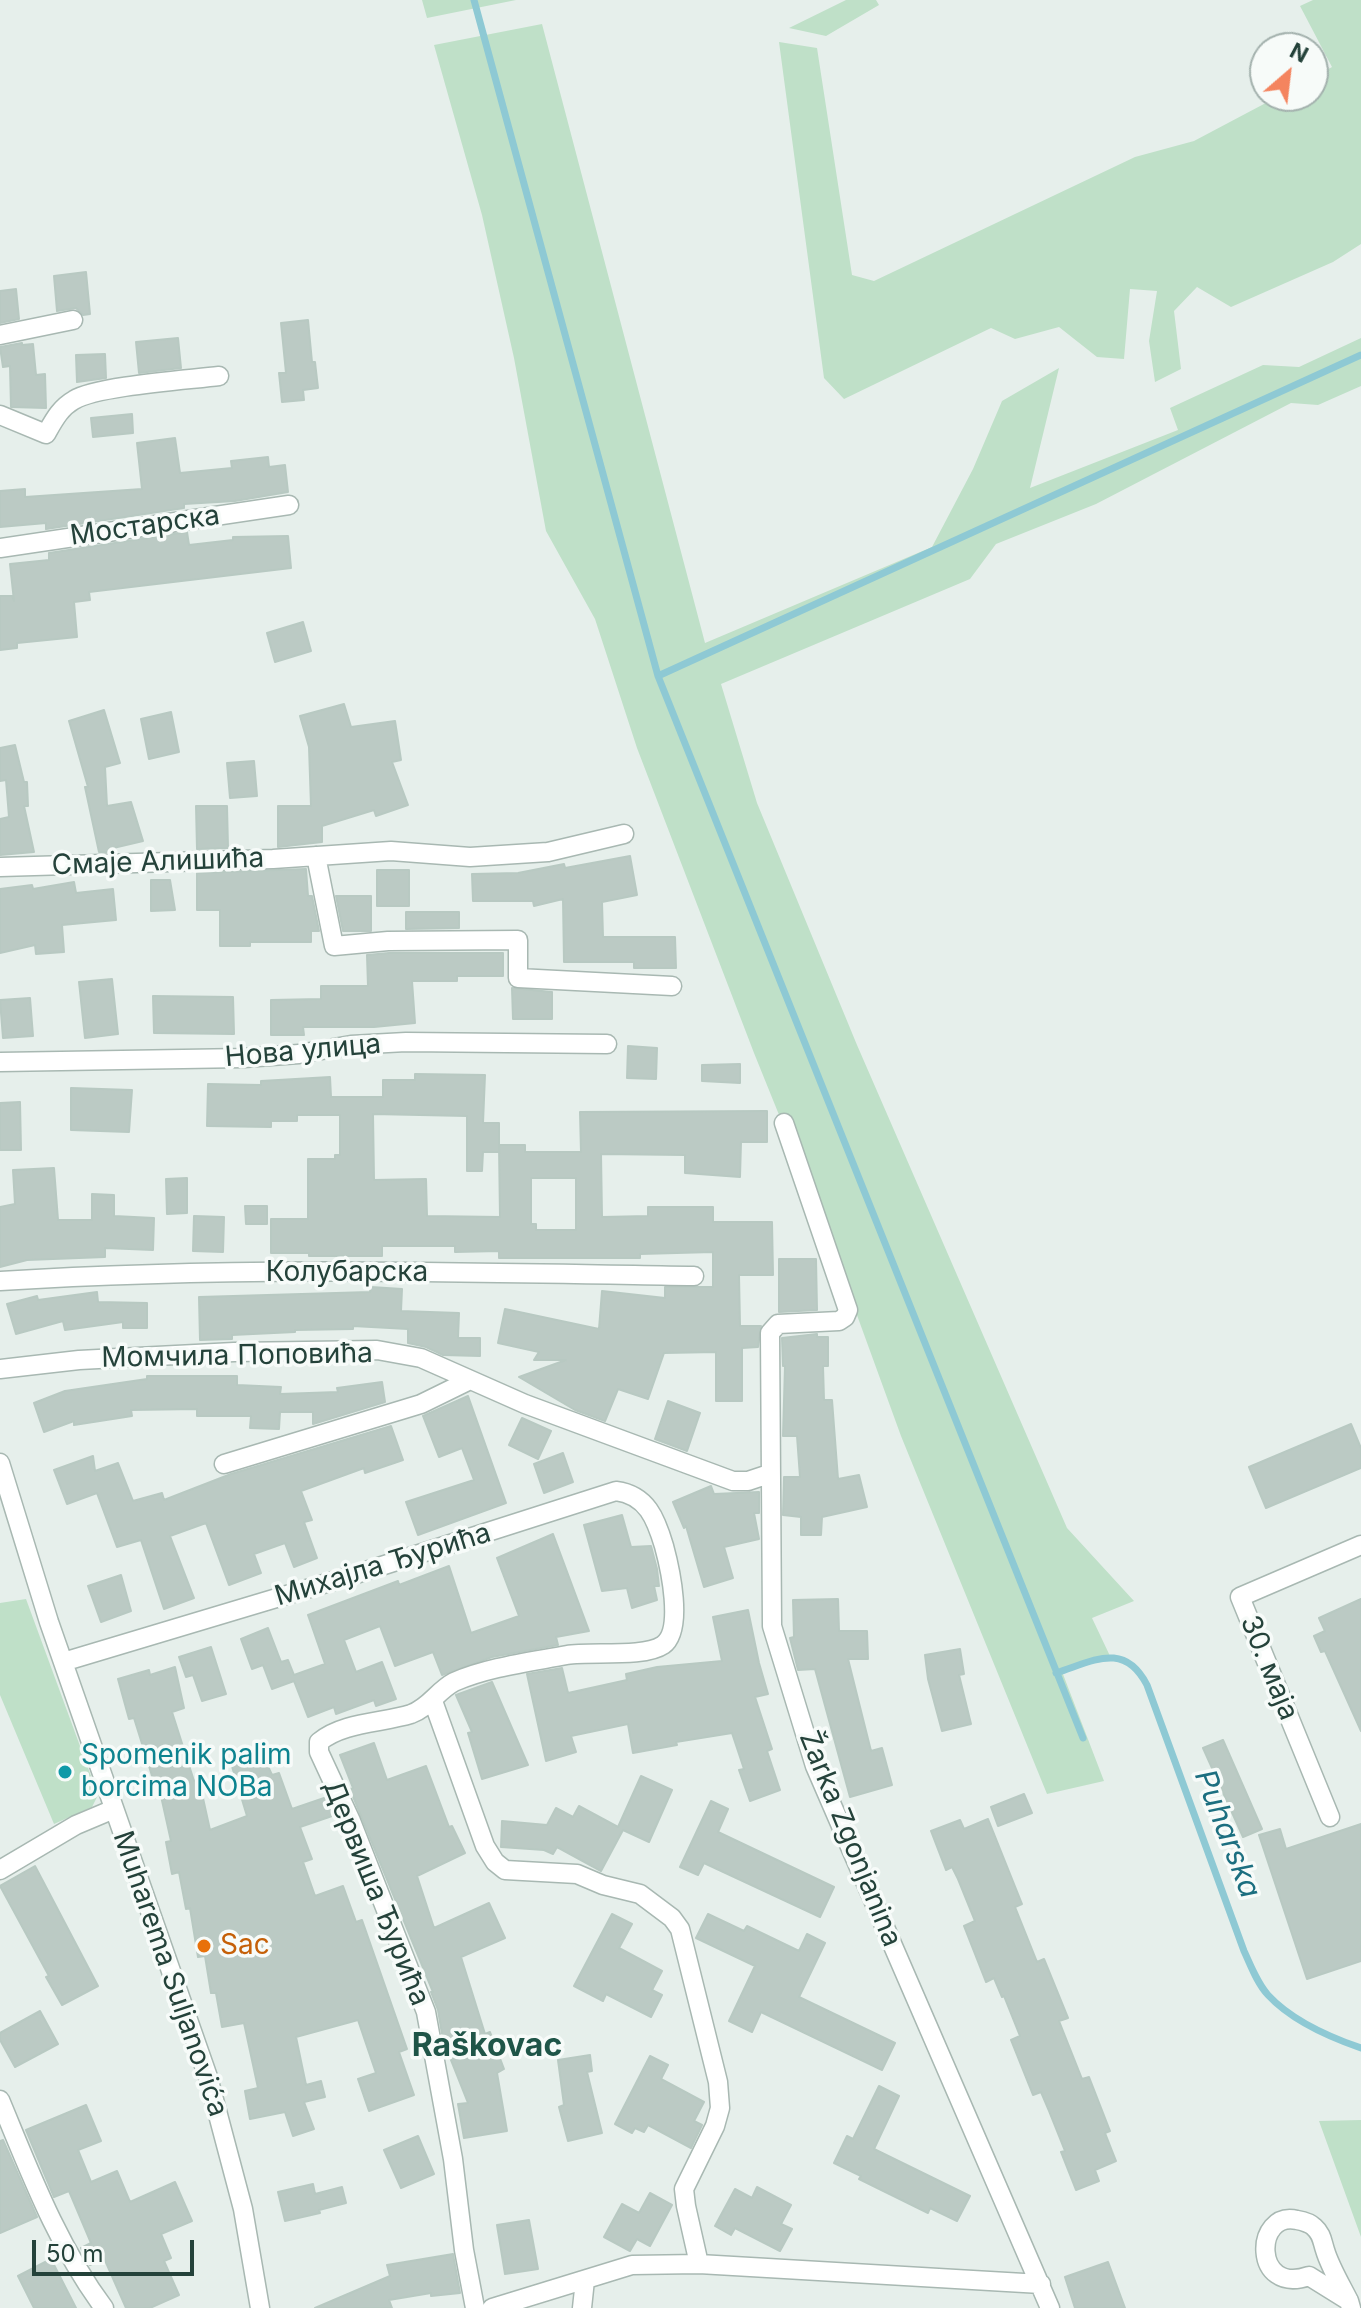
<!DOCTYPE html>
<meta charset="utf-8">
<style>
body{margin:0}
#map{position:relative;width:1361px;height:2308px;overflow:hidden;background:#e6efeb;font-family:Inter,sans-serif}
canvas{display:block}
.north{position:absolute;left:1249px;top:32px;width:80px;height:80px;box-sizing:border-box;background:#f7fbf9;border:2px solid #a3b1ad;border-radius:50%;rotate:28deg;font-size:22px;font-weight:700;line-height:32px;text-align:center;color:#24423a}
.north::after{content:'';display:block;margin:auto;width:28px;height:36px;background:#f4845f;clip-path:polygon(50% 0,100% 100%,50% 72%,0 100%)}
.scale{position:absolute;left:32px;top:2240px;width:162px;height:36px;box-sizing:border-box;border:4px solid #24423a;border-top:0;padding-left:10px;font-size:24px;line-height:28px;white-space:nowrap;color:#24423a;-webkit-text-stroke:6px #f7fbf9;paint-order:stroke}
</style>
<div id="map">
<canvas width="1361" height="2308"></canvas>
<div class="north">N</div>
<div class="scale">50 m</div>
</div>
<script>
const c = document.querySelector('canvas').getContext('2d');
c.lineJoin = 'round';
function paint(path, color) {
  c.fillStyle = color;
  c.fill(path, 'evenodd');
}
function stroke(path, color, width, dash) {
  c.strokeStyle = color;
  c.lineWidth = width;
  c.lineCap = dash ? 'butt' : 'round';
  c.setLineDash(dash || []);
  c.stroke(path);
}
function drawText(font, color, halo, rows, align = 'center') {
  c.font = font + ' Inter,sans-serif';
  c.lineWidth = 7;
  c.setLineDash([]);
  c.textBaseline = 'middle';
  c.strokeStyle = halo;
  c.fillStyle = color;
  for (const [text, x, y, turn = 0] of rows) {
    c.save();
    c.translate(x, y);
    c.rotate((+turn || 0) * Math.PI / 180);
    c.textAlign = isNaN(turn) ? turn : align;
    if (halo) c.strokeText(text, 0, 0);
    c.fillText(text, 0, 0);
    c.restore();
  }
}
const green = new Path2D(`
 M422,0h94l-89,18z
 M846,0h30l3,5 -53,31 -37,-8z
 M1313,0h48v244l-28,18 -102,45 -34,-20 -23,24 7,58 -26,13 -6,-41 8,-50 -27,-2 -6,70 -27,-2 -38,-30 -44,12 -24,-11 -147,71 -20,-21 -45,-336 38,6 35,227 22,6 261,-124 59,-16 85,-45h34v-18l19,-11 -32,-61z
 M542,24l163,619 227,-96 41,-78 29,-68 57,-33 -29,120 148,-58 -8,-22 93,-43 36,2 62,-29v48l-43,19 -27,-2 -195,101 -100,40 -26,35 -249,105 36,119 100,242 210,483 67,73 -42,17 18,38 -49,13 43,112 -57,13 -146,-358 -71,-195 -76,-188 -117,-305 -42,-129 -49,-88 -32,-173 -32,-143 -48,-170z
 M26,1599l72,196 -6,12 -38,17 -54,-129v-92z
 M1361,2120v117l-42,-116z`);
const stream = new Path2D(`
 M474,0l184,676 425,1062
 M658,676l703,-321
 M1056,1673c38,-12 68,-32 91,12l97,266c7,15 13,32 24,44 23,25 61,42 93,53`);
const building = new Path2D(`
 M86,272l4,42 -7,1 -7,-7 -19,3 -3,-35z
 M16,289l3,30 -19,4v-32z
 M308,320l4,42h3l3,26 -15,2 1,10 -22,2 -3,-29h7l-5,-50z
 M178,338l3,30 -42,5 -3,-31z
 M22,343v2l11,-1 3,31 9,-1 1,34 -35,-1 -1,-41 -7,1 -3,-20z
 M105,354l1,24 -29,4 -1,-27z
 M132,414l1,19 -40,4 -2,-19z
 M175,438l5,35 52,-5 -1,-7 37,-4 1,10 16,-2 3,27 -53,9 -51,3v4l-138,21v-6l-46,4v-36l25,-2v8l117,-8 -5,-46z
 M187,532l2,13 44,-5v-3l55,-1 3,32 -202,24 1,8 -16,2 3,35 -60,6v5l-17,2v-54h12l2,5 -4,-37 39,-4v-7z
 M303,622l8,29 -36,11 -8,-29z
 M344,704l7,23 44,-6 6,39 -9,2 16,43 -32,11 -2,-6 -52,16v16l-44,5v-41h33l-2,-59 -9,-31z
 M104,710l16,53 -15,4 2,39 24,-4 12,39 -34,8v3h-10l-14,-65h3l-19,-66z
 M171,712l8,40 -30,7 -8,-40z
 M15,745l9,37h3l1,24h-4l10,46 -34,3v-36l9,-2 -3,-37 -6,1v-33z
 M254,761l3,35 -27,2 -3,-35z
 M196,806h31l1,42 -31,1z
 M630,856l7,39 -35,7 1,35h72l1,31h-42v-6h-70l-1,-63 -29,7 -1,-5h-60l-1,-27 46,-1 46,-9 1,4z
 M306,869l2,27h4l7,35h-8v11h-61v4h-30v-36h-23v-37z
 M377,870h32v36h-32z
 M151,880h19l5,30 -24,1z
 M74,882l2,11 37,-4 3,31 -54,5 2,27 -28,2 -1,-9 -35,8v-64l32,-4 1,4z
 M336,896h35v35h-28z
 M406,912h53v16l-53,1z
 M389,953h114v23h-46v5h-45l3,42 -41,4h-71l1,8h-33v-35l50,-1v-13h47l-1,-31z
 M112,979l6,55 -33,4 -6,-56z
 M512,988l40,4v27h-39z
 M153,996l80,1 1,37 -80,-1z
 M30,998l3,38 -30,2 -3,-38z
 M628,1046l29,2 -1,31 -29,-1z
 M740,1064v19l-38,-2v-16z
 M415,1074l70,1 -2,48h16v29h-16l-1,19h-15v-55l-94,-2 1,66 52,-1 1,37 73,1 -1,-72h26v7h56l-1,-40 187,-1v31h-26l-1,35 -55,-4v-18l-84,-1 1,63 46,-1v-9h65v15h59l1,53h-34l1,51h21l-3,21 -16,1v53h-26v-49l-52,1 -16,46 -30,-10 -13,32 -30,-11 -56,-33 47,-17h-32l5,-8 -41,-9 7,-34 94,20 3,-38 63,7v-11h48v-35l-73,2v4h-141v-7l-44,1v-6h-73v10h-73v-3h-38v-34h37v-60h27v-4h5v-40h-43v6h-26v6l-64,-1 1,-42 53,1v-4l69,-4 1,20h52v-17h32zM531,1178h45v52h-40v-6h-5z
 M71,1088l61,2 -3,42 -58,-2z
 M20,1102l1,48h-21v-47z
 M54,1168l4,52h34v-26l22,1v21l40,2 -1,32 -48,-2v9l-78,3 -27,7v-60l15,-3 -2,-34z
 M187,1178v35l-20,1 -1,-35z
 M245,1206h22v18h-21z
 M194,1216l30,1 -1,35 -30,-1z
 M779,1259h37l1,51 -38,2z
 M371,1287l31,2 -1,22 58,2 -1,25h22v18l-37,-1 -17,-8 -18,-4v-14l-55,-3v3l-58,1v2l-63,3v4l-32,1 -1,-43 171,-5z
 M97,1292l1,10 49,1v25h-24v-6l-58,8 -2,-9 -47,13 -9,-30 30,-8 1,4z
 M817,1334v3h11v29h-5l1,34h8l6,79 21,-4 8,32 -45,10 -1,18h-20v-18l-18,-2 1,-38h16l-3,-41h-14l2,-70h-2l-1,-28z
 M147,1376h90v9l44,2 -1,7 58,-2 -1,-4 45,-6 3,20 -72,22v-12h-33l-1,17 -29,-1 1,-12h-54v-7l-66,1 1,6 -58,9v-4l-30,11 -10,-29 31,-12 82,-12z
 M468,1396l38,107 -88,32 -12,-33 68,-22 -12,-32 -23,9 -16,-41z
 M668,1401l32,12 -13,38 -32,-12z
 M522,1418l29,13 -13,28 -29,-14z
 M1351,1424l10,24v20l-95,40 -17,-41z
 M391,1426l12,34 -38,13 -1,-5 -63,23 11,29 -8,2 13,36 -23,9 -9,-24 -31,11 7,19 -32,12 -23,-62 -36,13 24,62 -30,11 -23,-69 -24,7 -20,-54 -30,11 -13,-34 39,-14 2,15 23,-8 15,38 29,-8 2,7 67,-26z
 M563,1453l10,29 -29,11 -10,-29z
 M711,1486l3,8 45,-2v21h-5l5,26 -35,8 9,31 -29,9 -18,-61 -2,2 -11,-26z
 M622,1515l9,32 20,-1 6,23 2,17h-5l3,14 -25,8 -5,-20 -25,3 -18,-66z
 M553,1534l36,97 -33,6 2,8 -66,12 -50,18 -9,-23 -38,14 -15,-40 -36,14 12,32 26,-10 14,37 -20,7 -2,-6 -38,14 -2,-7 -26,10 -14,-36 -22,8 -9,-24 -11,4 -11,-30 27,-11 13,34 7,-2 6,15 31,-11 -17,-49 90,-34 1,4 50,-19 22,67 48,-17 -22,-58z
 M121,1575l10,36 -30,11 -13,-36z
 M838,1599l1,32h28l1,28h-20l23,92 11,-3 10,37 -42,12 -35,-128 -17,1 -8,-32 4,-1 -1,-37z
 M1361,1599v132l-36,-80 -4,1 -7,-16 11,-5 -6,-13z
 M748,1610l11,53 9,31 -13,3 17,52 -5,2 13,39 -30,11 -11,-31 5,-1 -12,-36 -56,9 1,3 -44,8 -5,-29 -57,12 5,16 -30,9 -19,-87 35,-6 6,25 59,-13 -1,-6 31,-7 65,-6 -9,-44z
 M211,1647l15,47 -24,7 -9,-26 -7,2 -7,-20z
 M960,1649l4,25 -5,1 12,49 -29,7 -14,-52 -3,-24z
 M175,1667l9,41 -12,4 22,69 5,-1 11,50 37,-14 -17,-56 30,-11 12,26 7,-2 13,36 35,-12 8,18 -35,12 12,32 -9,3 12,34 28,-10 13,36 6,-2 45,129 -8,3 15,43 -45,16 -11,-32 18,-6 -18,-53 -62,17 10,48 15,-4 4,16 -21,5 10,27 -21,7 -8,-24 -35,7 -5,-28 13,-3 -14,-65 -22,4 -6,-34h-5l-6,-37 -7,1 -8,-49 -4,1 -7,-37 -7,2 -6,-32 5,-1 -14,-63 -4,1 -19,-61 -5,1 -11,-40 31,-9 1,5z
 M492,1682l36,83 -46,14 -14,-46 4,-1 -16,-37z
 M1223,1740l39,89 -19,8 -40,-89z
 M374,1743l13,37 39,-14 23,61 3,-1 13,27 -48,23 17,52 55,-25 16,35 -44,19 24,77 5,-2 14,37 -7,4 10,58 -43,7 -6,-34 10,-1 -25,-63 -5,-30 -7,-18h2l-83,-203 3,-1 -13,-33z
 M641,1776l31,14 -23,52 -26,-12 -22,41 -44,-24 -4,7 -9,-4 -43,-3 1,-26 45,4 9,-17 17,9 6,-11 39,21z
 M1024,1794l8,19 -34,13 -7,-19z
 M711,1801l17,8 -10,23 116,55 -14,30 -116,-54 -6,12 -18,-8z
 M988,1819l34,85 -7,3 22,55 7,-3 24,59 -9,3 23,58 7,-2 21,54 -5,2 11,28 -21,9 4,11 -23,9 -15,-38 4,-1 -16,-40 -8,-19 -8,3 -22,-55 9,-4 -16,-40 -2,1 -8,-19 -8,4 -22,-56 11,-5 -17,-42 -6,-12 -6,3 -15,-39 29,-11 4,9z
 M1361,1824v137l-54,18 -48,-144 21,-6 6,20z
 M35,1866l63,120 -36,19 -16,-28 3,-1 -49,-90z
 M612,1914l20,10 -13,24 43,23 -10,19 10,5 -11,22 -45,-23 -3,7 -29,-15z
 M708,1914l36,17 3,-5 52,25 8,-17 18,9 -26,54 96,46 -13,27 -121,-58 -9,20 -23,-11 26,-55 -59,-28z
 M40,2011l18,33 -43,23 -15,-27v-7z
 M590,2055l2,16 -5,1 15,61 -34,8 -9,-34 5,-2 -6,-45z
 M650,2056l18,9 -7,14 43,23 -10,19 8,4 -11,23 -43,-23 -4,7 -9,-4 -3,5 -17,-9z
 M879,2086l20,10 -25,53 96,47 -13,25 -27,-13 -2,5 -69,-34 2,-3 -27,-13 13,-27 6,3z
 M86,2105l15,36 -23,9 13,32 26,-11 13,31 45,-20 17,39 -31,13 10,24 -7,3 15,34 -29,13h-24l-22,-50 -14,7 -9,-17 10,-5 -22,-52 -15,6 -28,-67z
 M418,2136l16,38 -33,14 -17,-38z
 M3,2140l34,77 -37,16v-92z
 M313,2184l2,10 27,-7 4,16 -27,7 1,3 -35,8 -7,-29z
 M757,2187l34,18 -10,19 11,5 -12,22 -45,-23 -4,7 -16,-9 20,-37 17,9z
 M650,2193l22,12 -22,41 -13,-7 -7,12 -26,-14 18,-33 17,9z
 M529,2220l9,49 -33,5 -8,-49z
 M453,2254l7,39 -29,3v-3l-42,7 3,8h-77l75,-32 -3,-11z
 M51,2259l25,49h-42l-16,-32z
 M1108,2262l17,46h-50l-10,-31z`);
const minor = new Path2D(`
 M0,335l73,-15
 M0,415l46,19c8,-14 14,-26 28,-34 23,-14 113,-20 145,-24
 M0,548l289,-43
 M316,856l18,90 54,-5 130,-1v38l154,8
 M0,867l273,-8 118,-8 79,6 78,-5 76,-18
 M0,1062l244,-4 55,-4 52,-9 55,-3 201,2
 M784,1123l64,187 -3,7 -6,4 -61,3 -8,9 2,293 43,140 235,542
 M0,1281c231,-15 463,-9 694,-5
 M0,1369l79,-9 155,-8 143,-2 44,8 104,46 208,77h15l21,-7
 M0,1463l49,159 159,455 35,132 17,99
 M224,1464l197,-60 49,-24
 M63,1662l287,-86 266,-85c31,4 40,28 48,55 6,22 20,84 -1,99 -19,13 -73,6 -96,10 -37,7 -79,12 -113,27 -17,9 -24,25 -43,32 -29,9 -68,8 -92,28v10l32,69 75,191 27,147 11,91 11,58
 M433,1701l52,145 10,16 10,8 72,4 26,11 37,9 32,24 8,11 38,153 2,26 -5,18 -31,63 2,17 13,58
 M1330,1817l-90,-220 121,-52
 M0,1870l76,-45 38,-16
 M0,2100c30,72 57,145 104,208
 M1349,2301l-40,-25c-57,20 -55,-66 -12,-56 6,1 14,4 17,7 8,7 8,14 11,23 5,17 16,35 24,51l2,7
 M492,2308l140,-43 67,-1 342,20
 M582,2308l3,-28`);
const markers = [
 [65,1772,8,"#0f9aa8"],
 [204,1946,8,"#e8710a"]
];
const streetNames = [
 ["Мостарска",145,526,-8],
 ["Смаје Алишића",158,862,-2],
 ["Нова улица",303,1051,-5],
 ["Колубарска",347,1273],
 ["Момчила Поповића",237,1356,-1],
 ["Михајла Ђурића",383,1565,-17],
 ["30. маја",1269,1668,68],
 ["Žarka Zgonjanina",850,1839,68],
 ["Дервиша Ђурића",376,1893,68],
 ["Muharema Suljanovića",170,1974,71]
];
const cultureNames = [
 ["Spomenik palim",81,1756],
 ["borcima NOBa",81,1788]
];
const foodNames = [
 ["Sac",220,1946]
];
const waterNames = [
 ["Puharska",1227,1834,69]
];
const quarterNames = [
 ["Raškovac",487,2046]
];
paint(green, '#bfe0c8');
stroke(stream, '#8ec9d4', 7);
paint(building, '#bbcac4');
stroke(building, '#b8c9c2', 2);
stroke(minor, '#a8b8b2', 21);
stroke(minor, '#fff', 18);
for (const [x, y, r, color] of markers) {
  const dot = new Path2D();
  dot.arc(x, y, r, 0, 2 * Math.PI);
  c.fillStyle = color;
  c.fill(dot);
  stroke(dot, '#f7fbf9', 3);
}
drawText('28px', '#24423a', '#f7fbf9', streetNames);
drawText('28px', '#0d838f', '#f7fbf9', cultureNames, 'left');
drawText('28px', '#c56008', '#f7fbf9', foodNames, 'left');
drawText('italic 30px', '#1c6f80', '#f7fbf9', waterNames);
drawText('bold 32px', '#1f5548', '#f7fbf9', quarterNames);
</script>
